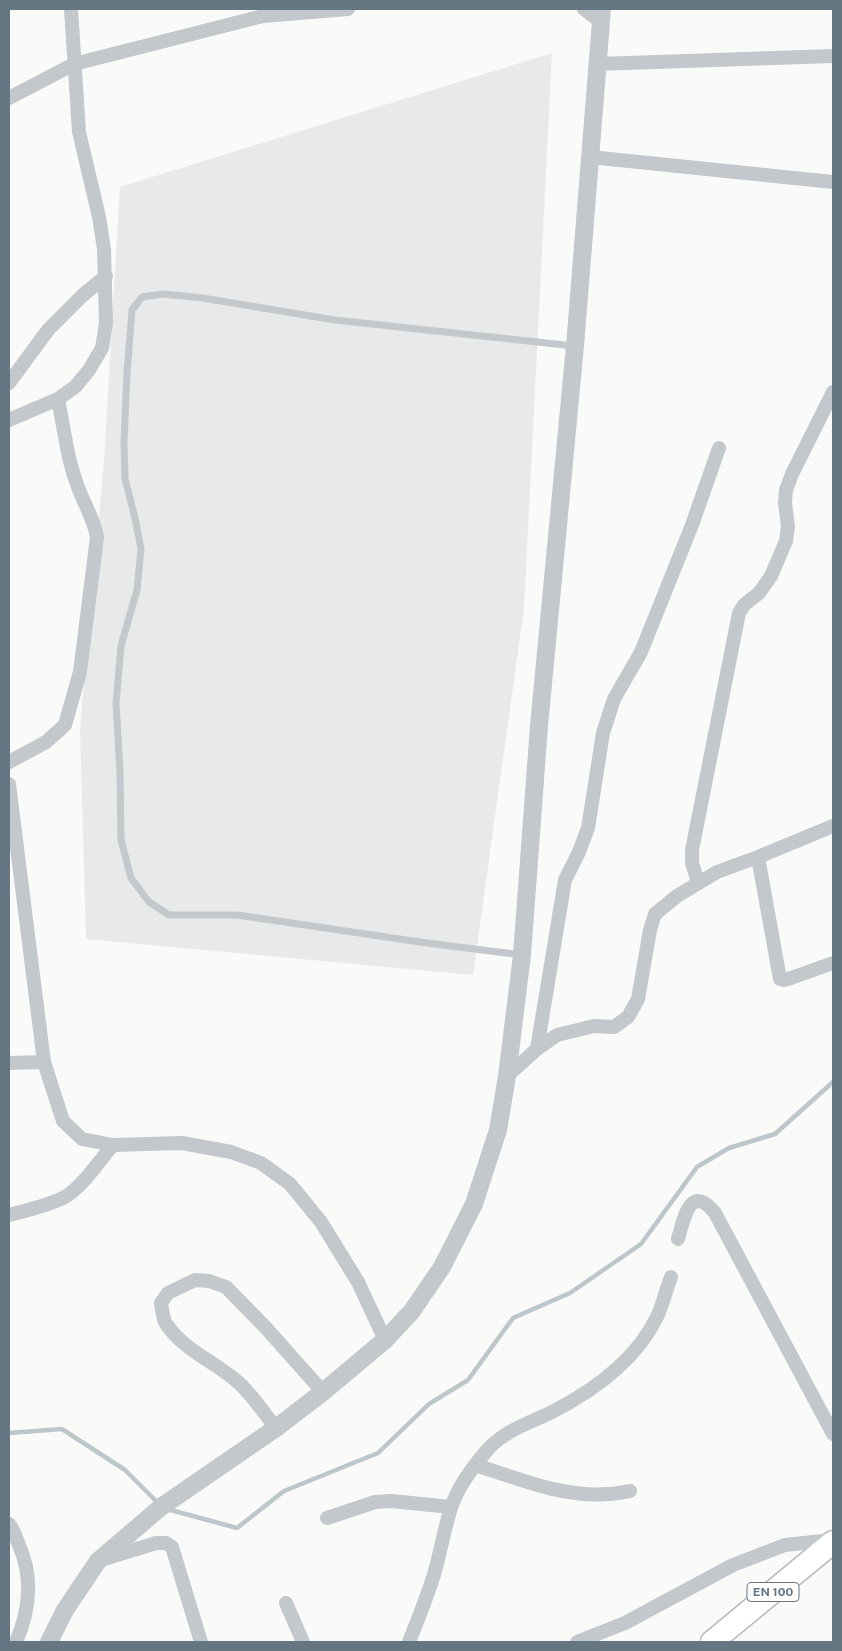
<!DOCTYPE html>
<style>
body{margin:0}
#map{position:relative;width:842px;height:1651px;overflow:hidden;background:#fafaf8;font-family:"Public Sans",sans-serif}
canvas{display:block}
.frame{position:absolute;inset:0;border:10px solid #657683;pointer-events:none}
</style>
<div id="map">
<canvas width="842" height="1651"></canvas>
<div class="frame"></div>
</div>
<script>
const c = document.querySelector('canvas').getContext('2d');
c.lineJoin = 'round';
function paint(path, color) {
  c.fillStyle = color;
  c.fill(path, 'evenodd');
}
function stroke(path, color, width, dash) {
  c.strokeStyle = color;
  c.lineWidth = width;
  c.lineCap = dash ? 'butt' : 'round';
  c.setLineDash(dash || []);
  c.stroke(path);
}
function drawText(font, color, halo, rows, align = 'center') {
  c.font = font + ' "Public Sans",sans-serif';
  c.lineWidth = 5;
  c.setLineDash([]);
  c.textBaseline = 'middle';
  c.strokeStyle = halo;
  c.fillStyle = color;
  for (const [text, x, y, turn = 0] of rows) {
    c.save();
    c.translate(x, y);
    c.rotate((+turn || 0) * Math.PI / 180);
    c.textAlign = isNaN(turn) ? turn : align;
    if (halo) c.strokeText(text, 0, 0);
    c.fillText(text, 0, 0);
    c.restore();
  }
}
const built = new Path2D(`
 M552,53l-28,555 -51,367 -387,-36 -6,-211 24,-268 16,-273z`);
const stream = new Path2D(`
 M9,1433l53,-4 63,41 34,34
 M167,1509l70,19 47,-37 94,-38 51,-49 39,-24 45,-62 57,-25 71,-49 56,-77 32,-19 46,-14 58,-52`);
const service = new Path2D(`
 M522,955l-95,-12 -190,-28h-68l-20,-13 -18,-24 -10,-38 -1,-68 -4,-68 5,-58 16,-56 4,-41 -6,-31 -10,-39 -1,-36 3,-70 5,-63 10,-13 21,-3 40,4 132,22 239,26`);
const minor = new Path2D(`
 M584,9l17,13
 M597,64l236,-8
 M9,98l65,-34 189,-48 85,-7
 M590,157l243,25
 M9,383l39,-53 35,-35 23,-19
 M9,420l49,-21 18,-13 13,-16 13,-22 4,-25 -2,-74 -5,-32 -20,-85 -8,-123
 M9,762l37,-20 19,-17 15,-53 17,-135c-3,-18 -13,-33 -19,-50 -11,-28 -14,-59 -20,-88
 M9,784l35,278 19,59 19,18 31,6 69,-2 49,9 30,11 29,21 31,38 37,60 27,58
 M758,857l22,122 4,1 7,-2 42,-15
 M698,882l-6,-19v-13l47,-237 5,-8 15,-12 12,-17 15,-35 2,-15 -3,-23 1,-13 6,-16 41,-82
 M537,1049l28,-169 14,-28 9,-24 15,-95 11,-34 27,-47 51,-127 27,-77
 M9,1063l35,-1
 M507,1076l30,-27 20,-14 37,-9 20,1 14,-10 10,-18 12,-69 5,-16 22,-18 40,-24 41,-15 75,-31
 M9,1215c16,-4 41,-10 56,-18 18,-11 34,-36 48,-52
 M678,1239c6,-20 12,-57 37,-26l118,221
 M276,1428c-12,-15 -23,-32 -37,-45 -23,-21 -57,-33 -74,-61 -2,-5 -3,-13 -4,-19l7,-10 27,-13 14,1 17,6 40,41 57,64
 M475,1465c42,13 88,33 132,29 8,0 16,-2 23,-3
 M327,1518l48,-16 16,-1 60,6
 M9,1524c5,6 7,14 10,21 14,32 11,65 -3,97
 M101,1560l55,-17h10l6,4 29,95
 M286,1603l17,39
 M409,1642c9,-23 19,-47 26,-71 6,-21 9,-42 16,-63 7,-22 23,-43 38,-60 17,-18 41,-25 63,-36 41,-21 84,-52 105,-95 6,-13 9,-27 14,-40
 M577,1642l48,-19 108,-58 52,-20 47,-5`);
const tertiary = new Path2D(`
 M49,1642l16,-32 33,-49 63,-54 115,-79 47,-36 62,-52 27,-29 30,-44 32,-63 24,-74 9,-54 15,-121 17,-229 36,-380 27,-337`);
const primary = new Path2D(`
 M712,1642l121,-100`);
const shields = [
 [773,1592,52]
];
const shieldNames = [
 ["EN 100",773,1592]
];
paint(built, '#e8e9e9');
stroke(stream, '#bbc7cb', 4.5);
stroke(primary, '#b5babe', 25);
stroke(service, '#c3c8cc', 7);
stroke(minor, '#c3c8cc', 14);
stroke(tertiary, '#c3c8cc', 18);
stroke(primary, '#fff', 22);
for (const [x, y, w] of shields) {
  const box = new Path2D();
  box.roundRect(x - w / 2, y - 9.5, w, 19, 4);
  c.fillStyle = '#fff';
  c.fill(box);
  stroke(box, '#657683', 1);
}
drawText('bold 12px', '#657683', null, shieldNames);
</script>
